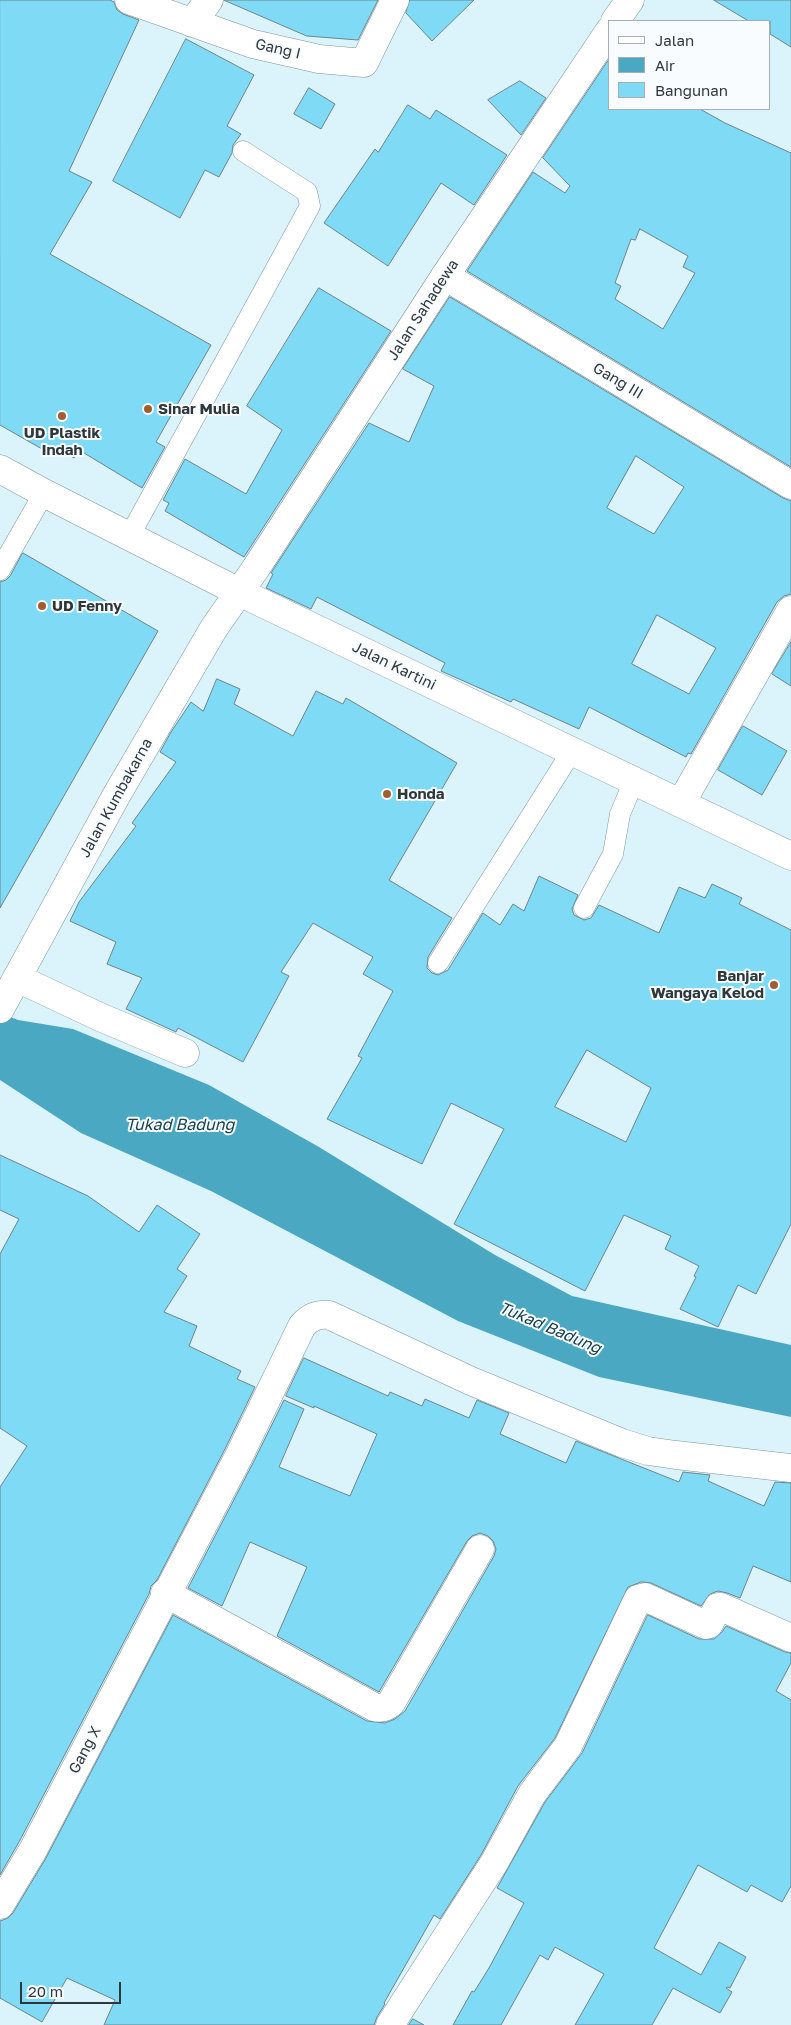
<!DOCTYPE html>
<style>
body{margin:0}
#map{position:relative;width:791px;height:2025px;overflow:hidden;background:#dbf3fb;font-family:"Golos Text",sans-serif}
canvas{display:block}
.legend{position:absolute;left:608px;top:20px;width:162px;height:90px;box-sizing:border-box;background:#f8fcfe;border:1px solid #a7aeb0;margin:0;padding:6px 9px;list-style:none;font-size:15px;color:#2e383b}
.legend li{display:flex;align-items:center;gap:10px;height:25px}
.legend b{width:25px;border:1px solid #a7aeb0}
.scale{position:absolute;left:20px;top:1982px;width:101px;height:22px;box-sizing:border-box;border:2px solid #2e383b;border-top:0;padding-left:6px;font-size:15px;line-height:18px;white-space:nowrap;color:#2e383b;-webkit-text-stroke:4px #f8fcfe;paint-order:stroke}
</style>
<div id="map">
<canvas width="791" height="2025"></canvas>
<ul class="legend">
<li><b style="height:6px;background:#fff"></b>Jalan</li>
<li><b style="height:14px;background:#4aa8c3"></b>Air</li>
<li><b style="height:14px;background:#7edaf5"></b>Bangunan</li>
</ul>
<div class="scale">20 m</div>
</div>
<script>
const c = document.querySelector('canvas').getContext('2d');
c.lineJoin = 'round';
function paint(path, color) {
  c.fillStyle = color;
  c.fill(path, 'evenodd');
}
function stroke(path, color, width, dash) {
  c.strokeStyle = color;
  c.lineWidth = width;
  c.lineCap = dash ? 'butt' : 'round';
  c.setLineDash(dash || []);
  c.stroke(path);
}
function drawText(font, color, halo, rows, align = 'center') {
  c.font = font + ' "Golos Text",sans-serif';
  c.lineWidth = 4;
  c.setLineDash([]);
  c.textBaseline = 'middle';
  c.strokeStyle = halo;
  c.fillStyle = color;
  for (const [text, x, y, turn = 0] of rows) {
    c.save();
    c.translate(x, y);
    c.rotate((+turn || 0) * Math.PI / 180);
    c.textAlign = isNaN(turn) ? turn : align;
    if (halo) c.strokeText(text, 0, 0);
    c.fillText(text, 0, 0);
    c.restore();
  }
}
const water = new Path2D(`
 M0,1013l18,7 55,9 136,56 110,62 176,108 77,41 219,49v72l-192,-40 -141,-56 -247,-130 -130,-58 -81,-53z`);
const building = new Path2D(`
 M0,0h110l4,2 3,8 6,4 16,6 -70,151 23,11 -42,72 161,91 -55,97 9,5 -23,41 -63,-38 -5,8 -20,-12 -5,7 -49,-28z
 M224,0h154l-20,40 -51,-4z
 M410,0h64l-42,41 -26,-28z
 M714,0h77v47l-21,-13v-13h-21z
 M186,39l68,36 -27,51 14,8 -8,11 -1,8 -13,24 -14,-7 -25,48 -67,-37z
 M610,58v51h90l25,14 66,30v314l-324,-196 66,-99 32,21 5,-7 -27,-28zM640,229l48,27 -5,11 12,6 -32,56 -48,-30 6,-13 -6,-3 16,-44 4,1z
 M520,81l26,17 -25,37 -33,-35z
 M309,88l26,16 -14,25 -27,-15z
 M408,105l22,14 6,-9 71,45 -33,50 -33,-22 -53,83 -64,-43 51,-74 3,3z
 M319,288l72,43 -147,226 -79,-46 4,-8 -6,-3 22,-41 61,35 36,-64 -35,-24z
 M450,297l333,201 8,3v93l-7,2 -7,6 -86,152 -3,-1 -2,4 -97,-50 -10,22 -66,-30 -2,3 -70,-31 4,-8 -128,-66 -6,12 -45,-21 7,-14 -2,-1 98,-150 40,19 25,-56 -31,-17zM636,456l48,31 -30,47 -47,-26zM657,615l59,33 -27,46 -57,-30z
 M23,553l135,78 -158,277v-326l6,-2 4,-4z
 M791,642v44l-19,-12z
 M217,679l23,10 -6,15 59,32 23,-45 27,13 3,-6 111,65 -68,117 63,38 -24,39 -1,11 5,5 6,2 10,-5 35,-57 17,12 13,-21 11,7 15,-35 39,19 -6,14 2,6 10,5 7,-2 8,-13 60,28 20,-46 26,11 7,-14 30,14 -3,6 52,26v294l-35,70 -18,-9 -20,42 -38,-18 16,-32 -2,-1 5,-10 -34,-17 6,-13 -47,-21 -39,76 -131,-67 50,-95 -53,-26 -29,61 -95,-45 35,-61 -4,-2 35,-65 -30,-17 10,-17 -60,-34 -32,49 8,4 -46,86 -65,-34 -2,4 -50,-23 16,-31 -35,-14 9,-22 -46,-21 9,-19 57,-76 -4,-3 44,-61 -16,-10 11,-20 20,-30 12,9zM587,1050l64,38 -25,54 -71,-35z
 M743,726l44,25 -25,44 -44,-25z
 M0,1155l88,41 51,36 18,-27 43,29 -23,35 10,7 -23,36 33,14 -8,20 52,25 -4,8 18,8 -30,62 -68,131 -6,6 -2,8 -130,248 -19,33v-388l27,-41 -27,-18v-174l19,-35 -19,-9z
 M304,1358l84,38 2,-4 32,14 3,-7 44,19 8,-18 32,13 -9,21 66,29 10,-22 103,41 4,-10 27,3 -2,6 56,25 11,-24 16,1v99l-38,-16 -13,32 -13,-5 -9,-2 -8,3 -9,12 -50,-23 -10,-1 -13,5 -73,151 -37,48 -37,69 -41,64 -6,-4 -50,88 1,1 -8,13 -3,8h-270l11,-25 -48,-22 -25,44 -42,-24v-77l8,-3 5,-5 33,-55 127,-243 194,106 18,2 10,-4 10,-8 89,-155 2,-7 -3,-8 -5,-5 -8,-3 -8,3 -5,5 -88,151 -102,-56 30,-69 -57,-25 -28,64 -34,-18 65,-125 31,-63 20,9 -25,58 71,29 27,-62 -63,-28v2l-28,-12z
 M648,1615l51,24h15l8,-7 4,-6 59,26 6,1v10l-15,28 15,9v186l-9,16 -31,-17 -4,7 -49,-27 -44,83 47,27 18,-33 27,15 -16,31 -3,-1 -1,1 6,4 -12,21 -47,-25 -21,37h-77l29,-51 -49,-27 -7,13 -8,-5 -39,70h-48l19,-34 2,1 15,-24 35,-65 -27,-15 48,-86 37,-49z
 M413,2019l11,6h-15z`);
const service = new Path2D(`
 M129,537l181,-331 -3,-14 -64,-41
 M0,570l44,-77
 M584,908l29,-54 7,-40 14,-33
 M438,963l134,-212`);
const minor = new Path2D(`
 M129,0l124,44 66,15 45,4 31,-63
 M192,23l17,-23
 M445,276l346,209
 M681,803l110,-193
 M17,978l83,39 85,36
 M165,1593l209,114c7,2 11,1 17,-4l89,-154
 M0,1905l33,-55 206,-394 63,-130c8,-9 15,-12 27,-11l142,66 151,62 26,8 28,4 115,13
 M390,2025l104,-162 38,-69 36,-48 70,-147 7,-2 61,28 3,-1 9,-17h3l70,31`);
const tertiary = new Path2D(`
 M615,21l15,-21
 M0,1009l116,-213 98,-168 42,-60 189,-292 165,-246`);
const secondary = new Path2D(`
 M0,469l44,24 195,99 552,264`);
const markers = [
 [148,409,5,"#a15d2e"],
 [62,416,5,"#a15d2e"],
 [42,606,5,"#a15d2e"],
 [387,794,5,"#a15d2e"],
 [774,985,5,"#a15d2e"]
];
const streetNames = [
 ["Gang I",278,49,13],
 ["Jalan Sahadewa",423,310,-57],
 ["Gang III",618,381,31],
 ["Jalan Kartini",394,666,26],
 ["Jalan Kumbakarna",116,798,-61],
 ["Gang X",85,1750,-62]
];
const poiNames = [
 ["Sinar Mulia",158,409],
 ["UD Plastik",62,433,"center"],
 ["Indah",62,450,"center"],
 ["UD Fenny",52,606],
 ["Honda",397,794],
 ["Banjar",764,976,"right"],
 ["Wangaya Kelod",764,993,"right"]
];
const waterNames = [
 ["Tukad Badung",180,1125],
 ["Tukad Badung",550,1328,23]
];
paint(water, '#4aa8c3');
paint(building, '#7edaf5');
stroke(building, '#6e848b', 1);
stroke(service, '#7e959c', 21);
stroke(minor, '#7e959c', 29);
stroke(tertiary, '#7e959c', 29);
stroke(secondary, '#7e959c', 29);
stroke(service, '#fff', 20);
stroke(minor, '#fff', 28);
stroke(tertiary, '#fff', 28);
stroke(secondary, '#fff', 28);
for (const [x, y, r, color] of markers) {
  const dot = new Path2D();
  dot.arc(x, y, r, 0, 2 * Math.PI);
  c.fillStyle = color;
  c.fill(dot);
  stroke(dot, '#f8fcfe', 2);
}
drawText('15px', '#2e383b', '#f8fcfe', streetNames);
drawText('bold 15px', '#2e383b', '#f8fcfe', poiNames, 'left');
drawText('italic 16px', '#17414d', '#f8fcfe', waterNames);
</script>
